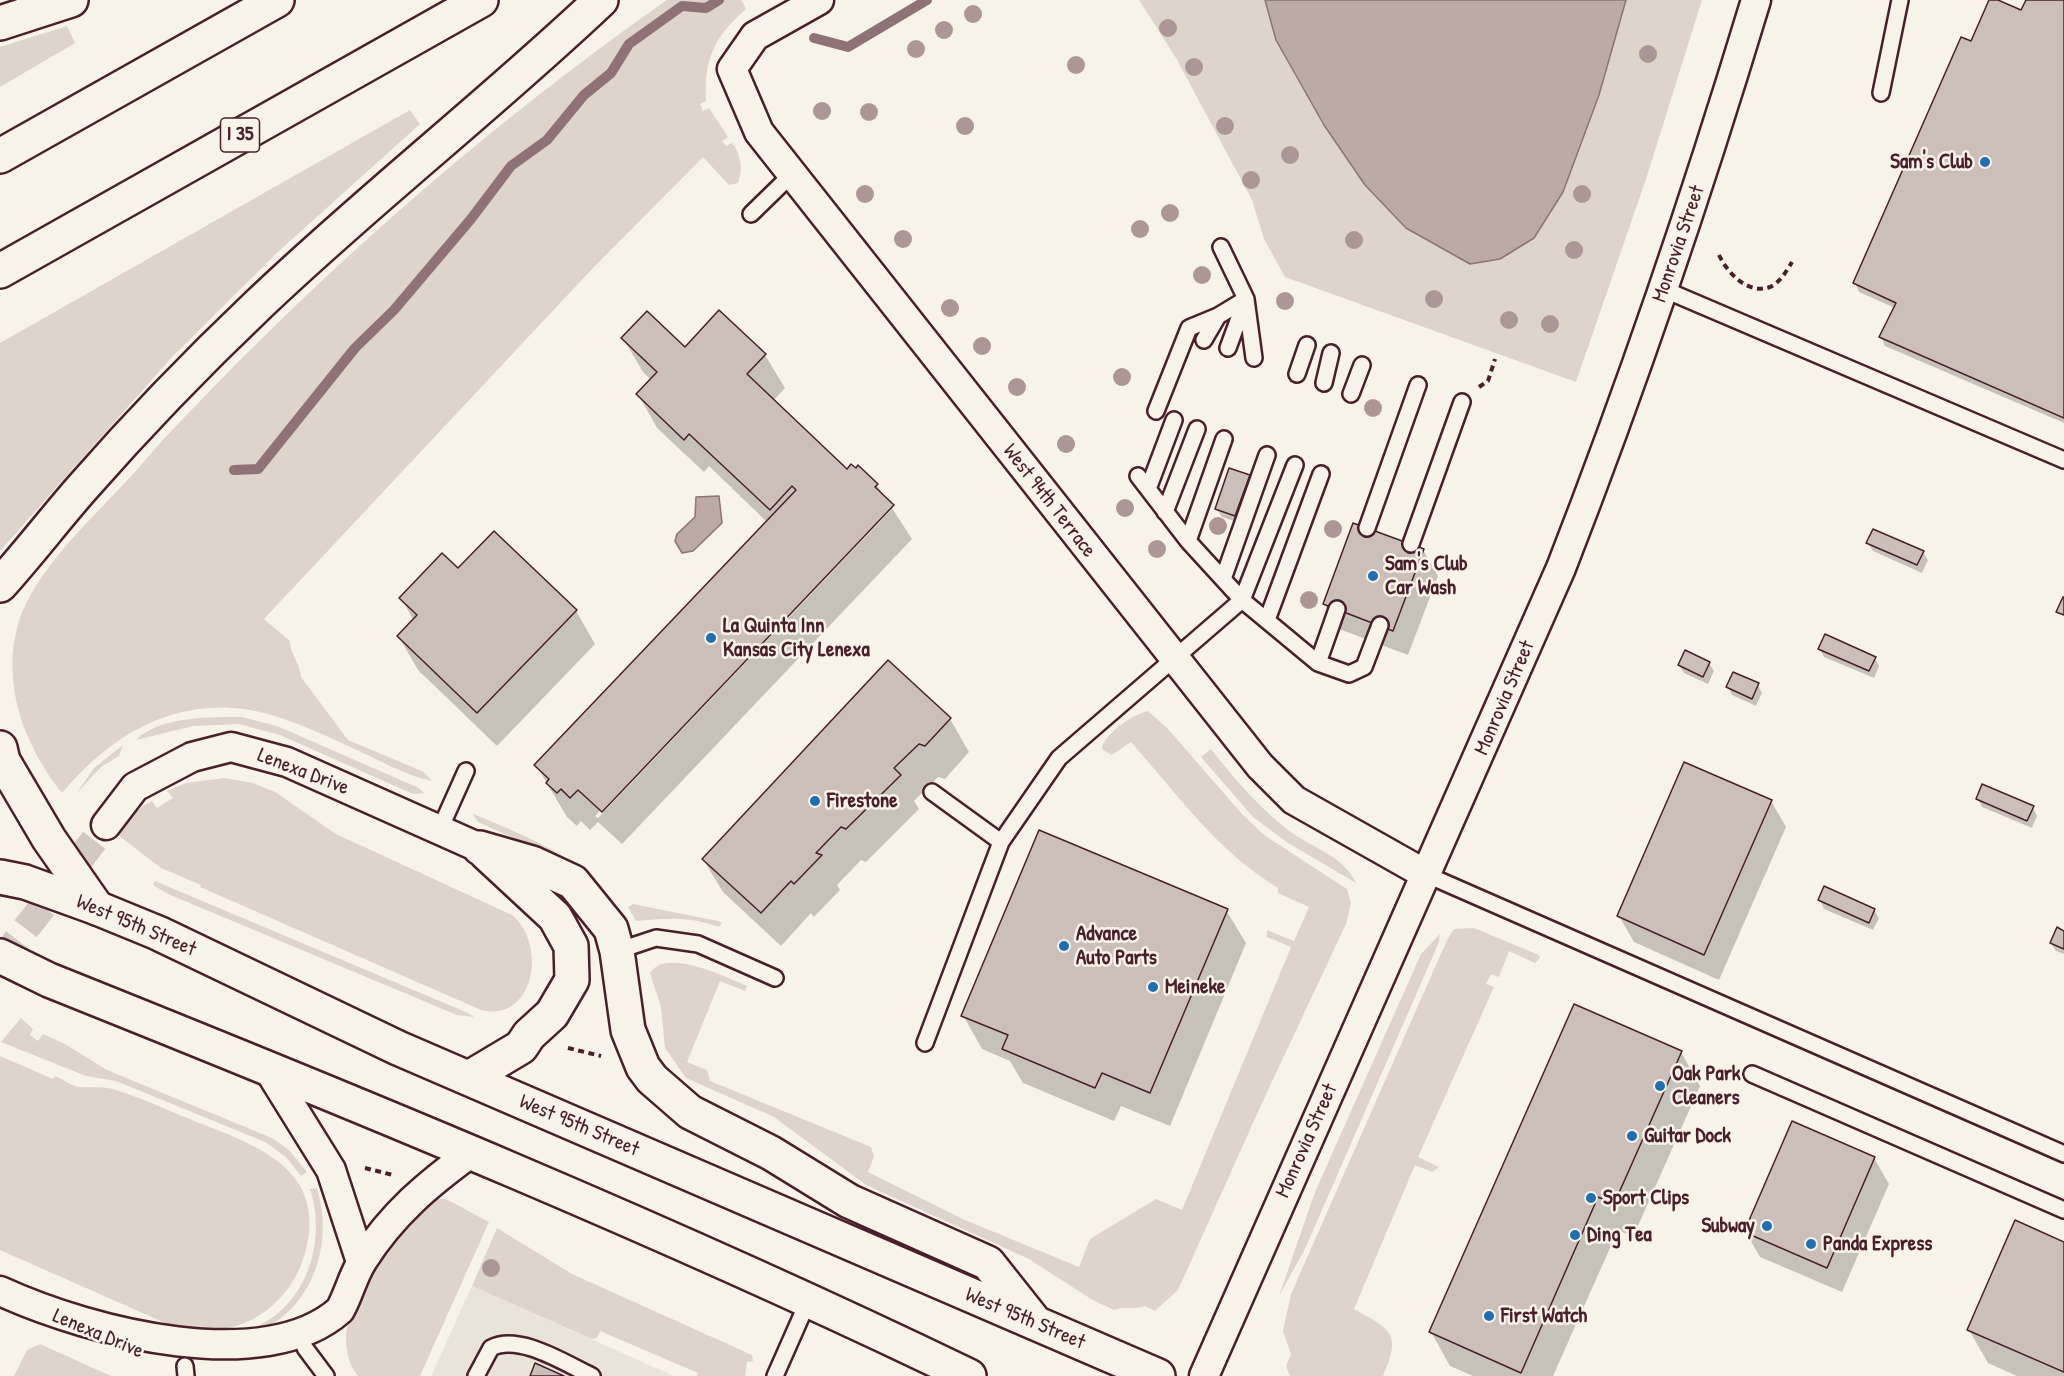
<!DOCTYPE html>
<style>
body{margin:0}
canvas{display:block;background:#f7f3e8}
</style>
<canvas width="2064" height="1376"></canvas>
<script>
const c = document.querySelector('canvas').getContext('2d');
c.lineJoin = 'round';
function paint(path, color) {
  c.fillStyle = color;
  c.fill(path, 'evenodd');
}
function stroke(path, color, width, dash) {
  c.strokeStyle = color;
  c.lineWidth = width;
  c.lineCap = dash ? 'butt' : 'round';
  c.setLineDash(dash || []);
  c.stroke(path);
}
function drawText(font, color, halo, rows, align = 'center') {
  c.font = font + ' "Patrick Hand",sans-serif';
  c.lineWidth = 5;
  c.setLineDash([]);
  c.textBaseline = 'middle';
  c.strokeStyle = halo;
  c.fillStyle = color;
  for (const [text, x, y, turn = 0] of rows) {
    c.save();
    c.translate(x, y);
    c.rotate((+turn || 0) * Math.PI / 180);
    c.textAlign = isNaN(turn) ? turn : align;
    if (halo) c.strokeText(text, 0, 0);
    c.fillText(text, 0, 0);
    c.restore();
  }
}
const built = new Path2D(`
 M472,1286l202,90h-243z`);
const green = new Path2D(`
 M667,0h74l5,9c-32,28 -42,50 -40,92l-6,3 3,7 6,-3 19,29 -6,4 4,5 6,-3c9,11 11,27 6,40l-9,2 -26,-28 -111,112 -328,350 26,22c0,13 10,22 11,36l47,63 76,32 8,9c-29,-6 -58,-24 -84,-35 -33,-15 -68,-32 -104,-37 -75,-10 -136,29 -182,84 -38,-47 -62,-112 -43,-172 16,-49 67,-97 102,-134 20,-21 38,-44 59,-65 148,-156 311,-299 487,-422z
 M1139,0h563l-55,176 -71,206 -291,-105 -21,-38 -12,-39 -76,-142z
 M67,26l8,17 -75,44v-40z
 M410,110l10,14 -141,127 -106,105 -173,195v-208z
 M1148,711l21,19 72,83 23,22 83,54 4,14 -5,21 -84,179 -84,187 -23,21 -10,-5c-11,4 -21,0 -31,4l-23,-11 -62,-40 -163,-74 -92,-68 -88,-39 -21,-30 -4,-41 -11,-34c16,-26 76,4 97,13l-2,5 -25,-10 -33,81 20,8 3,11 161,66 3,9 -6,16 97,48 114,47 11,-28 66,-40 26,11 109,-263 -24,-10v-7l27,11 15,-34 -31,-14v-5c-61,-37 -101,-94 -147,-146l-19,13 -9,-5 -1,-3c5,-15 31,-33 46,-36z
 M242,717l35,9 142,62 5,5 -11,1 -133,-59 -41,-11 -46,2 -57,14c23,-24 76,-23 106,-23z
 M123,745l-4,11 -18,11 -25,27 18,-26z
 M1211,749c22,28 45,55 73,78 24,20 59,27 72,56l-68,-40 -35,-26 -52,-60z
 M224,778l29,5 22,9 61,42 176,81c36,30 22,108 -31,95l-281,-123 1,-2 -40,-17 -43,-33c10,-14 18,-27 34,-34l5,7 16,-10 -6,-7 19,-8z
 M472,813c47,21 94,37 130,74l-3,2 -53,-36 -68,-31z
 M155,881l313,132 6,4 -17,-2 -289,-121 -15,-9z
 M633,904l85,17 4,2 -3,4c-28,-11 -54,-9 -83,-6l-8,-14z
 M1474,928l65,27 1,3 -5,5 -26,-12 -10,26 -8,-3 -5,10 8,3 -76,170 21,10 -7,5 -17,-7 -61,144c35,20 49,23 29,67h-93l-4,-10 5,-12 -8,-23 8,-37 156,-354 7,-11z
 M1440,934l-1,8 -134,307 -26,47 36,-104 106,-238z
 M21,1018l12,11 -3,6 8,6 5,-7 22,10 42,26 165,68 17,12 18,22 -6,4 -15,-19 -21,-15 -149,-61 -30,-5 -85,-34z
 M0,1056l53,23 2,-3c7,3 18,11 25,11 11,1 25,-1 36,3 26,8 51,20 76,30 52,21 125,42 117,113 -3,25 -12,47 -29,65 -30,32 -67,37 -108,28l-172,-76z
 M317,1188c15,49 1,106 -43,135 -7,5 -16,12 -25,13 -25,4 -53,-1 -78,-1 20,-2 65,0 82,-7 54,-21 74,-88 57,-139z
 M438,1199h8l43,23 -69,154h-62c-10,-11 -14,-34 -11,-48 1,-12 11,-23 16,-33 19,-37 32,-80 75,-96z
 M497,1228l75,46 180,81 1,6 -6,1 -2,14h-48l1,-3 -98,-42 -3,7 -5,1 -120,-53z
 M40,1344l71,32h-97l13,-26z`);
const water = new Path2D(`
 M1265,0h361l-27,95 -36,97 -29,46 -34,21 -30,5 -64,-36 -41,-43 -41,-60 -48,-85z
 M719,496l3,27 -29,28 -11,2 -7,-12 2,-7 18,-17 1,-20z`);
const shadow = new Path2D(`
 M1990,0l32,12 5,-12h37v423l-179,-77 -4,-9 14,-29 -36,-16 -4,-9z
 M719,312l46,43 20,33 -12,13 74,70 30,14 35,54 -290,305 -24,-22 -8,8 -9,-9 -4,5 -10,-9 -31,-52 231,-243 -58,-56 -5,6 -47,-44 -19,-34 13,-14 -8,-8 -20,-34 62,11zM889,508l2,2 -293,308 -3,-2z
 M1249,477l5,8 -14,38 -18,-6 -5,-8z
 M1868,543l55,9 5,8 -6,13 -49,-22z
 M1423,550l15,26 -30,79 -69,-26 -15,-26z
 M459,570l117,41 19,33 -98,102 -79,-76 -19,-33 15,-16 -13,-23z
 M1820,649l55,9 4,8 -5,12 -50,-21z
 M1709,663l5,8 -6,13 -24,-11 -5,-8z
 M1757,684l5,9 -6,13 -24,-11 -4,-8z
 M950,719l19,33 -24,27 -7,-2 -24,24 5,8 -53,53 -5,-2 -24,25 3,5 -26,27 -3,-4 -30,33 -58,-54 -20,-33z
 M1978,799l55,9 4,8 -5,12 -50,-21z
 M1771,801l15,26 -67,153 -85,-38 -15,-26z
 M1820,900l54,10 5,8 -6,12 -49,-21z
 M1226,910l20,33 -76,183 -49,-20 -7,15 -91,-38 -13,-22 -28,-12 -19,-34z
 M2064,932v22l-8,-3 -5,-8z
 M1681,1052l19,34 -67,151 -15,-7 -65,146h-80l-23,-10 -19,-34z
 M1874,1158l15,26 -47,108 -82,-35 -15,-26z
 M2064,1243v133h-47l-29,-13 -19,-33z`);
const stream = new Path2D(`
 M814,38l34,9 79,-47
 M234,470l24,-1 97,-121 39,-38 77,-91 40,-53 36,-26 37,-45 27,-22 18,-29 53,-38 24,2 13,-8`);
const building = new Path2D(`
 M1989,0h9l23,10 5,-10h38v418l-185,-81 17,-34 -43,-20 108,-246 10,4z
 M719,310l47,44 -19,20 100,95 4,-5 5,4 2,-3 20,19 -3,3 19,18 -292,307 -24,-22 -8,8 -9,-9 -4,4 -11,-10 3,-4 -15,-14 262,-275 -4,-4 -22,24 -81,-76 -5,6 -48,-46 21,-22 -36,-34 26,-27 38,36z
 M1229,468l21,7 -15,41 -20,-7z
 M1353,523l71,26 -31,82 -70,-27z
 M1873,529l51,22 -7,14 -51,-22z
 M494,531l83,79 -100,103 -80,-77 20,-21 -18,-17 43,-45 16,15z
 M2063,597h1v18l-8,-3z
 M1825,634l51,23 -7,14 -51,-22z
 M1685,650l25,12 -7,15 -25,-12z
 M888,660l63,58 -26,28 -6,-2 -25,24 7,7 -55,54 -5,-2 -25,26 6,2 -28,29 -3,-3 -30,32 -59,-54z
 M1733,672l26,11 -7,16 -26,-12z
 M1684,762l88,38 -68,155 -87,-39z
 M1982,784l52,22 -7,15 -51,-22z
 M1039,830l189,79 -78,184 -48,-20 -7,15 -93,-39 6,-14 -47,-19z
 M1824,886l51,23 -6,14 -51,-23z
 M2057,927l7,4v18l-14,-6z
 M1574,1004l108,47 -68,153 -16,-7 -77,176 -92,-41z
 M1792,1121l83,36 -48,111 -83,-36z
 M2015,1220l49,22v130l-97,-42z
 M535,1363l29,13h-34z`);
const streetTunnel = new Path2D(`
 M0,962l106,-137`);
const path = new Path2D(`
 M1719,255c8,17 28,40 51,32 10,-4 17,-17 22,-25
 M1479,387l9,-6 7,-22
 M568,1048l33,8
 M365,1168l28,7`);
const lane = new Path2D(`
 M1881,93l19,-93
 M751,214l41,-40
 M1221,247l25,52 -18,49
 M1663,289l401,171
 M1204,340l14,-24
 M1297,374l10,-29
 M1324,383l7,-30
 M1351,394l11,-29
 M1156,411l33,-83 29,-12 28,-17 8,59
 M1138,476l50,65 54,59 76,63 19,-54
 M1148,489l26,-69
 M1165,512l32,-83
 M1367,528l51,-143
 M1188,541l36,-102
 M1411,544l51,-142
 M1223,579l44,-124
 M1267,620l54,-146
 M1318,663l31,11 15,-7 16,-42
 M932,792l69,50
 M440,829l26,-58
 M1425,874l639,280
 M617,951l39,-13 42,6 77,34
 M925,1043l76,-201 58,-84 183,-158 53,-135
 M1752,1074l312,136
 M305,1348l21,28
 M185,1366l1,10
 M476,1376l15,-28c28,-15 75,16 101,28
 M775,1376l34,-77`);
const street = new Path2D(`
 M819,0l-64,36 -23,33 27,63 501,634 34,34 131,74
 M106,825l29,-38 57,-30 39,-10 56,15 193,86
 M267,1067l64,103 30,92
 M0,1291c94,43 266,85 340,19 9,-16 13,-35 23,-50 29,-46 65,-76 109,-108
 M1204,1376l357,-808c73,-187 137,-376 195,-568`);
const primary = new Path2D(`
 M480,848l52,15 41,19 38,47 6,22 11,79 15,37 9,12 38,33 81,41 78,48 139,62 46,58
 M0,877l25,5 72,26 61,25 240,115 760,328
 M0,956l49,24c310,124 619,251 920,396
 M469,1078l52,-31 8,-12 23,-21 20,-34 -1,-34 -16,-29 -69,-64`);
const highway = new Path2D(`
 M0,23l71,-23
 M0,156l277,-156
 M0,271l481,-271
 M0,585c28,-31 54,-65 82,-97 56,-64 115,-125 176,-183 111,-106 232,-200 343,-305
 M0,748l3,13 46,78 48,69`);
const trees = [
 [973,14],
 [1168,28],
 [944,30],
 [916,49],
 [1648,54],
 [1076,65],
 [1194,67],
 [822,111],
 [869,112],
 [965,126],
 [1225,126],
 [1290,155],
 [1251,180],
 [865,194],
 [1582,194],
 [1170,213],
 [1140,229],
 [903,239],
 [1354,240],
 [1574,250],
 [1202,275],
 [1434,299],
 [1285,301],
 [950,308],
 [1509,320],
 [1550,324],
 [982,346],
 [1122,377],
 [1017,387],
 [1373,408],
 [1066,444],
 [1125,508],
 [1218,526],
 [1333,529],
 [1157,549],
 [1309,600],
 [491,1268]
];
const markers = [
 [1985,162,6,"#1f6fb2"],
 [1373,576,6,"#1f6fb2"],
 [711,638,6,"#1f6fb2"],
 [815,801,6,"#1f6fb2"],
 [1064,946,6,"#1f6fb2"],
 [1153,987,6,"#1f6fb2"],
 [1660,1086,6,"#1f6fb2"],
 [1632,1136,6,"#1f6fb2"],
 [1591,1198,6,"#1f6fb2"],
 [1767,1226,6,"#1f6fb2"],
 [1575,1235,6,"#1f6fb2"],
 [1811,1244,6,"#1f6fb2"],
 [1489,1316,6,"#1f6fb2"]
];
const shields = [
 [240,135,39]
];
const shieldNames = [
 ["I 35",240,135]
];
const poiNames = [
 ["Sam's Club",1973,162,"right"],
 ["Sam's Club",1385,564],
 ["Car Wash",1385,588],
 ["La Quinta Inn",723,626],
 ["Kansas City Lenexa",723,650],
 ["Firestone",827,801],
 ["Advance",1076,934],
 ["Auto Parts",1076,958],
 ["Meineke",1165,987],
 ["Oak Park",1672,1074],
 ["Cleaners",1672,1098],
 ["Guitar Dock",1644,1136],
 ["Sport Clips",1603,1198],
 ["Subway",1755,1226,"right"],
 ["Ding Tea",1587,1235],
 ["Panda Express",1823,1244],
 ["First Watch",1501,1316]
];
const streetNames = [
 ["Monrovia Street",1679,244,-71],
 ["West 94th Terrace",1049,501,52],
 ["Monrovia Street",1505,698,-67],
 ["Lenexa Drive",303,772,21],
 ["West 95th Street",136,926,23],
 ["West 95th Street",579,1126,23],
 ["Monrovia Street",1307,1141,-66],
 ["West 95th Street",1025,1319,23],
 ["Lenexa Drive",98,1334,23]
];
paint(built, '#eae3da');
paint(green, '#ded4cc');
paint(water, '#bcaaa7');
stroke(water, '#8e7275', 1.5);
paint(shadow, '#0003');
stroke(stream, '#8e7275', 10);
paint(building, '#ccbfb9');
stroke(building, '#4a1f2b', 1.5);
stroke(streetTunnel, '#d4c9c2', 28, [28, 14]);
stroke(lane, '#4a1f2b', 20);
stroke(street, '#4a1f2b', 33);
stroke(primary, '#4a1f2b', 38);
stroke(highway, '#4a1f2b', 38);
stroke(path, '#4a1f2b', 4, [6, 4.5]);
stroke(lane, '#f7f3e8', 15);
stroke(street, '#f7f3e8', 28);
stroke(primary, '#f7f3e8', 33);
stroke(highway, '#f7f3e8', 33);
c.fillStyle = '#ac9796';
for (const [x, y] of trees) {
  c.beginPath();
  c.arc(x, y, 9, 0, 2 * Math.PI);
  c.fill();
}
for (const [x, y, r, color] of markers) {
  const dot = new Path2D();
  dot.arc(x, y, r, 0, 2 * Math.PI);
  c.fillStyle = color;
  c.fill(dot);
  stroke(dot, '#f7f3e8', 2);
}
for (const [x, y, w] of shields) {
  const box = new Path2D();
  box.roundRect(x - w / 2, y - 17, w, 34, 4.5);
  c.fillStyle = '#f7f3e8';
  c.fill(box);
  stroke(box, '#4a1f2b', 1.5);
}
drawText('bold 20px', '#4a1f2b', null, shieldNames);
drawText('bold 21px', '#4a1f2b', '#f7f3e8', poiNames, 'left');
drawText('21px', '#4a1f2b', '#f7f3e8', streetNames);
</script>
